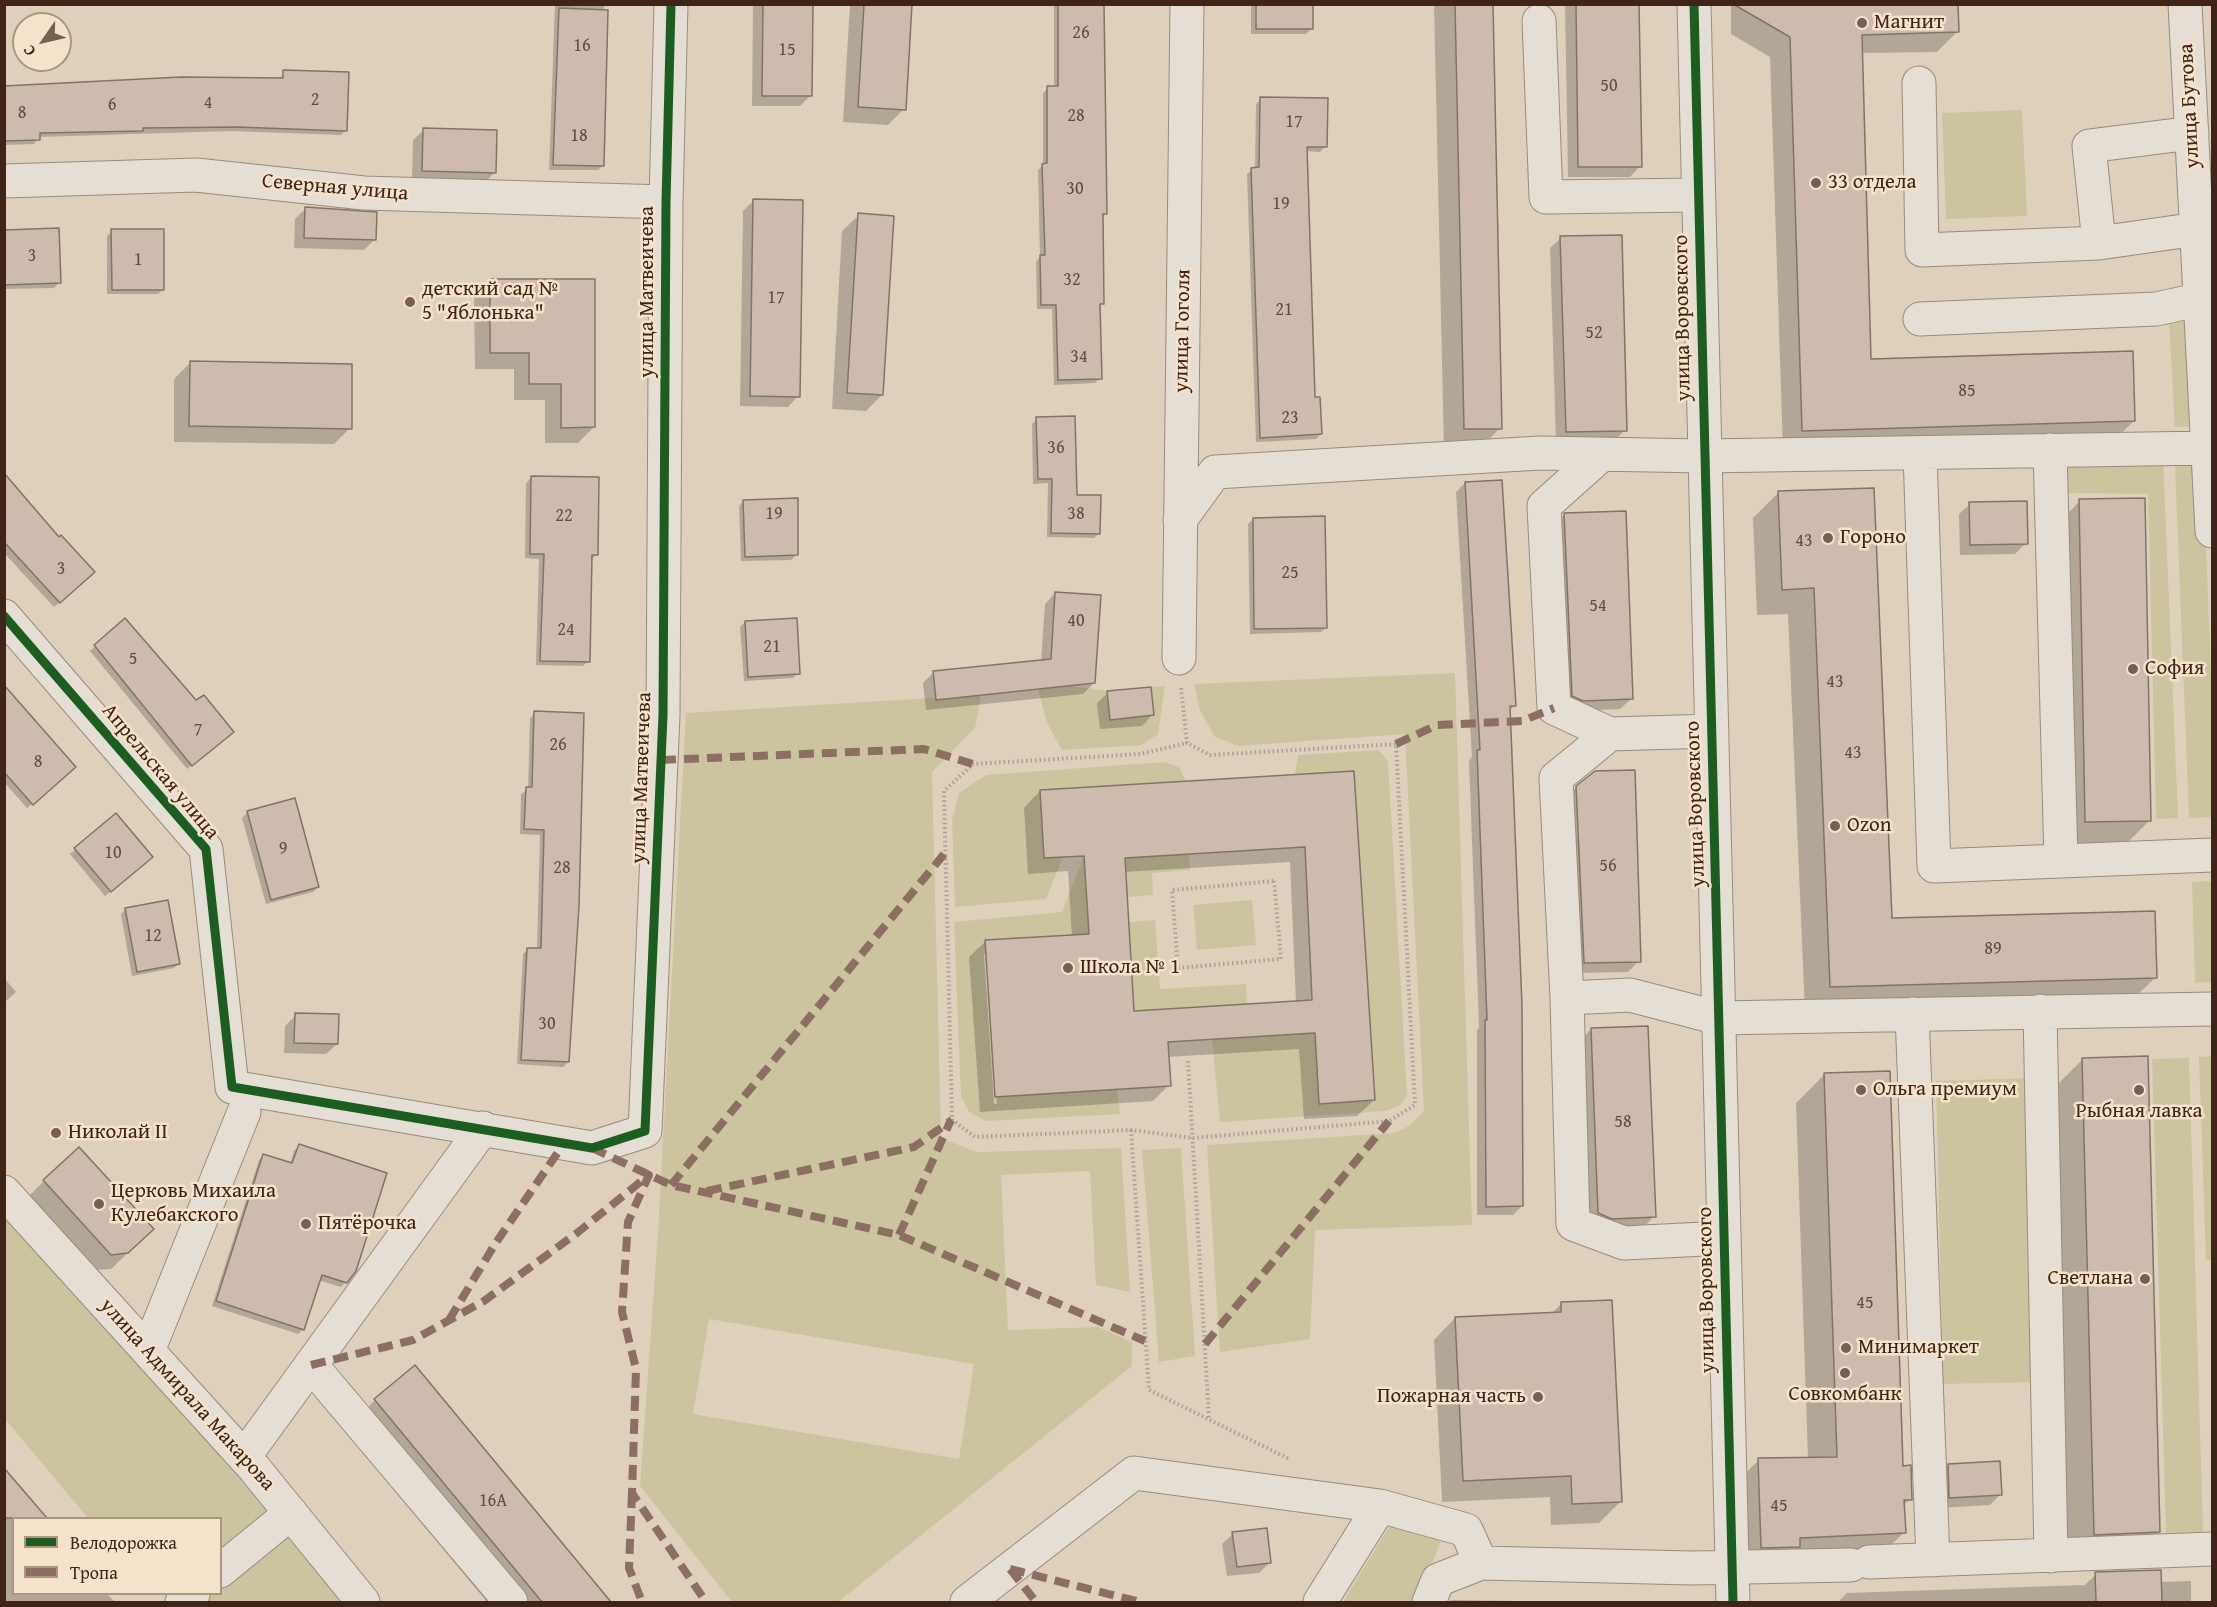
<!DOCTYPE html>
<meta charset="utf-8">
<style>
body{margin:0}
#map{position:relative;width:2217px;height:1607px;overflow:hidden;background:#dfd0bc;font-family:"Gentium Book Plus",serif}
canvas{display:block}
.frame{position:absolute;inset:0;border:6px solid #402417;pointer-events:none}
.legend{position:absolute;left:12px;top:1517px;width:210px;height:78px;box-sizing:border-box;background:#f4e2ca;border:2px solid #ac9682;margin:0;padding:8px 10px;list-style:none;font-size:18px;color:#402417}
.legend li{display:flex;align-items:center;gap:12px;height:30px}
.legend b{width:30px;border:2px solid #ac9682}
.north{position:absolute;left:12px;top:12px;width:60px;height:60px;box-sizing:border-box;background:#f4e2ca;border:2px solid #ac9682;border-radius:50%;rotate:236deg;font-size:16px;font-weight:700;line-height:24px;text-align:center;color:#402417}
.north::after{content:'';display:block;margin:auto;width:21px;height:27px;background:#786051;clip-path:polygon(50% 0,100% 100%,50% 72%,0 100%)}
</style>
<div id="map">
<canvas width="2217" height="1607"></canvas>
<div class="frame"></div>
<ul class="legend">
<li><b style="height:8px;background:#1b5e20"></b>Велодорожка</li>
<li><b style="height:8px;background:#8d6e63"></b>Тропа</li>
</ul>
<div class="north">С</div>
</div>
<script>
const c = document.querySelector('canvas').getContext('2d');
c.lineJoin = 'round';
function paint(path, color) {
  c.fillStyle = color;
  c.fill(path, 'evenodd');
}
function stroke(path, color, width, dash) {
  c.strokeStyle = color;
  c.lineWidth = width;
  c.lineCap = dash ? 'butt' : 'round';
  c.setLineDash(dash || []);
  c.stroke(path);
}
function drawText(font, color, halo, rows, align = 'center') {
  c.font = font + ' "Gentium Book Plus",serif';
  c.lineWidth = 5;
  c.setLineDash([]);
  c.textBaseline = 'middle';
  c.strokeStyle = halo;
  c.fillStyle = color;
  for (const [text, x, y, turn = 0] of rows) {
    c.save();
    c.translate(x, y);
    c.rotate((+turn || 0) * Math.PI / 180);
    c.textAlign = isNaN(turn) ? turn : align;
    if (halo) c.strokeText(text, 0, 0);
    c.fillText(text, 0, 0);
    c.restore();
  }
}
const green = new Path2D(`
 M2022,110l5,106 -81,3 -4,-106z
 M2193,321l5,105 -23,1 -6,-105z
 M2163,457l15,361 -22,1 -8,-325 -85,-1 -3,-34z
 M2203,464l9,240v113l-23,1 -14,-353z
 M1455,673l17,552 -157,5 -5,109 -90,13 -13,-207 187,-12 15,-7 15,-15 -19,-377 -168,12 -23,-10 -14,-26 -6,-26z
 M1070,686l37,5 3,29 44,-5 -3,-28 14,-1 -7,48 -17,11 -79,5 -15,-27 -9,-34z
 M981,695l-6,33 -43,44 9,366 36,14 144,-4 9,144 -34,-7 -6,-114 -89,4 7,155 90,-3 34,15v24l-294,236h-106l-92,-116 18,-253 28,-520zM709,1319l265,45 -15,95 -266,-45z
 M1379,750l9,11 19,335 -8,10 -14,5 -165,11 -8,-82 103,-7 4,70 56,-3 -21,-329 -59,3 3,-19z
 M1164,762l15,5 7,14 -146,9 4,68 19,-1 -17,42 -91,8 -3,-87 7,-27 27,-18z
 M1189,853l1,17 -38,3 1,22 -26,2 -2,-39z
 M1084,856l5,78 -104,6 10,156 122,-7 3,25 -134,7 -17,-9 -8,-16 -7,-174 108,-10z
 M2212,881v101l-17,1 -3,-101z
 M1252,900l4,45 -59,5 -4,-45z
 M1155,920l5,69 86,-5 1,20 -113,7 -5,-89z
 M2212,1056v204h-6l-7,-203z
 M2189,1058l14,474 -37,1 -14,-474z
 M2035,1078l7,304 -99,2 -7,-303z
 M1181,1148l14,208 -36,6 -17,-212z
 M4,1207l272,304 -55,46 -1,-39h-132l-83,-99z
 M1392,1522l51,14 -9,23 -24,43h-67z
 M290,1529l59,73h-151l11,-8h11l1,-9z`);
const shadow = new Path2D(`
 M555,4h49l-1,161 -5,5h-49z
 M753,4h58l-1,92 -10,10h-48z
 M850,4h61l-7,105 -16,16 -45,-3z
 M1054,4h49l3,210 -5,4 1,85 -4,5 2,70 -5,5 -41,2 -2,-76h-15l-1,-47 4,-5 -2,-87 5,-5v-72l5,-5h6z
 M1251,4h60v25l-5,5h-55z
 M1434,4h58l8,424 -21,22h-35z
 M1565,4h72l3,162 -10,11h-62z
 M1731,4h226v28l-20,20 -76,1 9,308 264,60 -20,19 -331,10 -13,-393 -39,-23z
 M284,72l62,58 -5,5 -111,-4 -191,6 -5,7 -30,1v-58l275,-7z
 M1261,99l64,48 -5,5 -15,-1 8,248 8,35 -5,5 -60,3 -9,-268 8,-5 1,-65z
 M424,130l71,42 -11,11 -72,-2 1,-41z
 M753,201l45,195 -10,11 -48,-1 3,-195z
 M305,209l70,30 -11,11 -70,-2 1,-29z
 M859,215l23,180 -16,16 -34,-2 10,-178z
 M4,231l55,52 -5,5 -50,1z
 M112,231l51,58 -5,5h-51v-58z
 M1561,238l64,192 -11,11 -58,1 -6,-194z
 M491,281l103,146 -16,16h-33v-43h-31v-31h-39l-1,-72z
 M190,363l160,65 -16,16 -160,-2v-63z
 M1037,419l39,77 23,37 -5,5 -47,-1 1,-54 -15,1 -1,-60z
 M4,475l84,102 -34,30 -50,-54z
 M531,478l66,76 -6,6 -3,101 -5,5 -47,-1 3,-106 -14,-1 1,-75z
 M1465,483l50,222 -6,6 13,495 -9,9h-36v-185l2,-2 -10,-267 3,-4 -16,-265z
 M1872,489l19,431 265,57 -27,26 -324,10 -17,-399 -31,1 -4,-97 26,-26z
 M743,501l53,54 -5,5 -50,1 -2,-55z
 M2080,501l70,319 -31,31 -64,1 -6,-320z
 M1970,504l56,39 -11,11 -55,1 -1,-41z
 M1564,515l67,184 -11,10 -48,2 -10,-5 -8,-180z
 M1253,519l73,109 -5,4 -71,2 -2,-110z
 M1055,593l39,90 -11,11 -157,16 -3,-27 10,-10 108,-11 4,-58z
 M125,620l102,117 -40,32 -97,-118z
 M745,622l53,51 -5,5 -49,3 -4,-54z
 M4,688l65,84 -42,36 -23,-26z
 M1108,693l44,22 -10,11 -42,3 -3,-26z
 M535,713l33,349 -5,5 -46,-3 6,-110 5,-5 9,1 3,-115 -20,-1 1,-40 7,-5 2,-71z
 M1353,772l21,328 -17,16 -53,3 -5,-70 -132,8 2,28 -16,16 -173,11 -11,-155 17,-16 86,-5 -4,-65 -40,3 -4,-66 16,-17zM1290,862l6,141 -163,9 -9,-140zM984,954h3l10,150h-3z
 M1577,787l62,174 -11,11 -54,1 -8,-175z
 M294,800l24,87 -5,5 -47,12 -24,-86 5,-5z
 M116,815l30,47 -41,34 -35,-42z
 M126,909l53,54 -5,5 -42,8 -11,-62z
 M4,978l12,14 -12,11z
 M296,1015l41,29 -11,10 -42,-1 1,-27z
 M1591,1029l63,187 -10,11 -43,2 -13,-5 -7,-184z
 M2083,1059l76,473 -31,30 -64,3 -12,-475z
 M1825,1074l85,425 -7,7 1,26 -28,29 -143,15 -3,-88 29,-28 49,-1 -12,-356z
 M299,1146l47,136 -5,5 -23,-7 -15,49 -5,5 -86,-28 47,-146 5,-5 26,9 4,-13z
 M44,1181l92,64 -25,24 -16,1 -67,-73z
 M1561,1304l60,197 -22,22 -48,2 -1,-28 -108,5 -8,-162 21,-22 96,-4z
 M415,1367l194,235h-122l-142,-171 30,-31z
 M1949,1465l51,30 -10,10 -51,3 -1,-32z
 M4,1470l41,48h-31v76h93l8,8h-111z
 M1233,1534l37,28 -11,11 -32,3 -5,-32z
 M2096,1574l64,8 31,-1v21h-353l9,-9 238,-8z
 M1451,1600l128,2h-130z`);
const building = new Path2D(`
 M763,4h50l-1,92h-50z
 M864,4h48l-6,106 -48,-3z
 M1104,4l3,210h-4l1,90h-4l2,75 -44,1 -2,-75h-15l-1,-50h5l-3,-91 5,-1v-77h11v-81z
 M1256,4h57v25h-57z
 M1455,4h38l9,425h-38z
 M1576,4h63l3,163h-64z
 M1733,4h225l1,28 -97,3 9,324 262,-8 2,70 -333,10 -12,-394z
 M559,8l49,2 -4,156 -51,-1z
 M283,70l66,2 -2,59 -111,-4 -93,1v3l-103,2v7l-36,1v-55l177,-9 102,1z
 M1260,97l68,1 -1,49h-20l8,250h5l2,37 -62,4 -9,-270 8,-1z
 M423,128l74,2 -1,43 -74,-2z
 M753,199l50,1 -3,197 -50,-1z
 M305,207l72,5 -1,28 -72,-2z
 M858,213l36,3 -11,179 -36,-2z
 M59,228l2,55 -57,2v-55z
 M111,229h53v61h-52z
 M1622,235l5,196 -61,1 -6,-196z
 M490,279h105v148l-34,1v-44h-32v-31h-39z
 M190,361l162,3v65l-163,-3z
 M1075,416l2,79h24l-1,39 -49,-1 1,-54h-14l-2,-62z
 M4,473l55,64 2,-2 34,37 -35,31 -56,-61z
 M531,476l68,1 -1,78h-6l-2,107 -50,-1 4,-107h-14z
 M1502,480l14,226h-6l12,300 1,200 -37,1 -1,-187h2l-10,-270h3l-15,-268z
 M1874,488l18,430 263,-7 2,67 -327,9 -16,-399 -32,2 -4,-99z
 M798,498v57l-53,2 -2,-57z
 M2145,498l6,323 -66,1 -6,-323z
 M2027,501l1,43 -58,1 -1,-43z
 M1626,511l7,188 -50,2 -11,-5 -8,-183z
 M1325,516l2,112 -73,1 -1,-111z
 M1055,592l46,3 -6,88 -159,17 -3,-29 118,-12z
 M125,618l71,82 8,-5 30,37 -42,34 -98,-121z
 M797,618l3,56 -52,3 -3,-56z
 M4,685l72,82 -43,38 -29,-33z
 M1151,687l3,28 -44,5 -3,-29z
 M534,711l50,2 -5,193 -10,156 -48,-2 6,-112h14l3,-118 -20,-1 2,-42h6z
 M1635,770l6,192 -57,1 -8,-177 19,-15z
 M1354,771l21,329 -56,4 -4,-71 -147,9 3,44 -176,11 -10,-157 104,-6 -5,-78 -40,2 -4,-68zM1305,847l7,153 -178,11 -9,-153z
 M295,798l24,89 -48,13 -24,-89z
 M116,813l37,44 -42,35 -37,-44z
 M168,900l12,64 -43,8 -12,-64z
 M295,1013l44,1 -1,30 -44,-1z
 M1648,1026l8,191 -44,2 -14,-6 -7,-185z
 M2148,1056l12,476 -66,3 -12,-477z
 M1890,1071l13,395 8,-1 1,35h-8l2,33 -106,5v9l-39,1 -3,-90 79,-1 -13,-384z
 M299,1144l88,29 -31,98 -9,12 -25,-8 -18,55 -88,-29 47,-147 29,9z
 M79,1147l75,82 -26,24 -17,2 -68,-75z
 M1612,1300l10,202 -50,2 -1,-28 -108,5 -8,-164 106,-5v-10z
 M415,1365l196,237h-69l-168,-203z
 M2000,1461l2,34 -53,3 -1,-34z
 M4,1468l43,50h-43z
 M1267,1528l4,35 -34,4 -5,-35z
 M2161,1570l1,32h-66l-1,-30z`);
const path = new Path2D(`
 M1181,688l6,55 23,12 186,-11 19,361 -26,16 -196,17 -62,-8 -156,7 -23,-17 -8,-329 29,-27 167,-10 47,-11
 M1274,881l7,78 -103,9 -6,-78z
 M1188,1061l21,358
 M1131,1130l18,260 140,69`);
const minor = new Path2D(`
 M1694,4l39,1598
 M2185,4l27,527
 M1539,21l7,176 152,-2
 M1919,83l3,167 177,-7 98,-14
 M4,181l192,-6 168,18 302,9
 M2099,243l-10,-97 103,-13
 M1920,319l236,-10 56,-12
 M2050,450l11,411
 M1920,453l14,413 278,-11
 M1600,456l-56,50 10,202 56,26 102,-3
 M1180,520l35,-48 325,-19 164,3 504,-8
 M4,616l202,233 26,238 360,61 53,-17 18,-416 3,-513 5,-198
 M1179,658l8,-654
 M1567,998l-11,-220 54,-44
 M2040,1011l11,545
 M1912,1014l21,546
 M4,1192l250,276 109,134
 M1724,1238l-100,5 -51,-19 -6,-226 63,-3 89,23 493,-9
 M148,1351l96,-239
 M311,1365l200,237
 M244,1457l239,-329
 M1869,1562l343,-13
 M220,1571l71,-58
 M182,1602l11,-8
 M967,1602l167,-129 246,33
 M1320,1602l60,-96 86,24 15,33 211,5 159,-3
 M1429,1602l9,-22 43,-17`);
const quiet = new Path2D(`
 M1396,744l41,-19 85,-4 32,-13
 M661,760l263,-11 49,15
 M592,1148l79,37 228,50 246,106
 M671,1185l274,-332
 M707,1191l207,-44 38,-27
 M899,1235l52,-115
 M449,1320l46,-76 70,-102
 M1205,1344l184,-223
 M311,1365l102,-25 71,-39 93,-68 72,-58 -21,47 -6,90 14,57 -4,124 74,109
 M632,1493l-3,75 13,34
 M1010,1569l130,33
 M1010,1569l26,33`);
const cycleway = new Path2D(`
 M1694,4l39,1598
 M4,616l202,233 26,238 360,61 53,-17 18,-416 3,-513 5,-198`);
const markers = [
 [1862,23,6,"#786051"],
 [1816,183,6,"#786051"],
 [410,302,6,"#786051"],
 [1828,538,6,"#786051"],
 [2133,669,6,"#786051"],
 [1835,826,6,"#786051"],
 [1068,968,6,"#786051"],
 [1861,1090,6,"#786051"],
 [2139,1090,6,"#786051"],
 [56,1133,6,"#786051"],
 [99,1204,6,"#786051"],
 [306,1224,6,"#786051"],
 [2145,1279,6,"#786051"],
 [1846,1348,6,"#786051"],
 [1845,1373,6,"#786051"],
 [1538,1397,6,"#786051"]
];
const numberNames = [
 ["26",1081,33],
 ["16",582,46],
 ["15",787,50],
 ["50",1609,86],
 ["2",315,100],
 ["4",208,103],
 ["6",112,105],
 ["8",22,113],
 ["28",1076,116],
 ["17",1294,122],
 ["18",579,136],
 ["30",1075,189],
 ["19",1281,204],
 ["3",32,256],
 ["1",138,260],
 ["32",1072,280],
 ["17",776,298],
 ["21",1284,310],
 ["52",1594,333],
 ["34",1079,357],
 ["85",1967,391],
 ["23",1290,418],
 ["36",1056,448],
 ["19",774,514],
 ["38",1076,514],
 ["22",564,516],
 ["43",1804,541],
 ["3",61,569],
 ["25",1290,573],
 ["54",1598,606],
 ["40",1076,621],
 ["24",566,630],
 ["21",772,647],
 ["5",133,659],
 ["43",1835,682],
 ["7",198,730],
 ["26",558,745],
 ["43",1853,753],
 ["8",38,762],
 ["9",283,849],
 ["10",113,853],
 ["56",1608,866],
 ["28",562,868],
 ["12",153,936],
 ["89",1993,949],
 ["30",547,1024],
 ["58",1623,1122],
 ["45",1865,1303],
 ["16А",493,1501],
 ["45",1779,1506]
];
const poiNames = [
 ["Магнит",1874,23],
 ["33 отдела",1828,183],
 ["детский сад №",422,290],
 ["5 \"Яблонька\"",422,314],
 ["Гороно",1840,538],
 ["София",2145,669],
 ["Ozon",1847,826],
 ["Школа № 1",1080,968],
 ["Ольга премиум",1873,1090],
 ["Рыбная лавка",2139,1112,"center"],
 ["Николай II",68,1133],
 ["Церковь Михаила",111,1192],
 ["Кулебакского",111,1216],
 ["Пятёрочка",318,1224],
 ["Светлана",2133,1279,"right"],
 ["Минимаркет",1858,1348],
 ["Совкомбанк",1845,1395,"center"],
 ["Пожарная часть",1526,1397,"right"]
];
const streetNames = [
 ["улица Бутова",2190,106,-93],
 ["Северная улица",335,188,5],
 ["улица Матвеичева",648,292,-90],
 ["улица Воровского",1683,318,-91],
 ["улица Гоголя",1183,331,-89],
 ["Апрельская улица",160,772,50],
 ["улица Матвеичева",642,778,-88],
 ["улица Воровского",1696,804,-92],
 ["улица Воровского",1707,1290,-91],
 ["улица Адмирала Макарова",187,1395,48]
];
paint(green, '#ccc49f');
paint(shadow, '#0003');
paint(building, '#cebbae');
stroke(building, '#807468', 1.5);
stroke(minor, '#978b7e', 35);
stroke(path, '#a8a097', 4, [1.5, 3]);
stroke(minor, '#e5ded4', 33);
stroke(quiet, '#8d6e63', 8, [15, 8]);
stroke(cycleway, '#1b5e20', 9);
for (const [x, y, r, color] of markers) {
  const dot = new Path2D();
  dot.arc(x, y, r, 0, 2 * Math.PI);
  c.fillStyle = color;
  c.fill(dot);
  stroke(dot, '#f4e2ca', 2);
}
drawText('18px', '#654b3e', null, numberNames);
drawText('21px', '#402417', '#f4e2ca', poiNames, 'left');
drawText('21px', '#402417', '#f4e2ca', streetNames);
</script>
